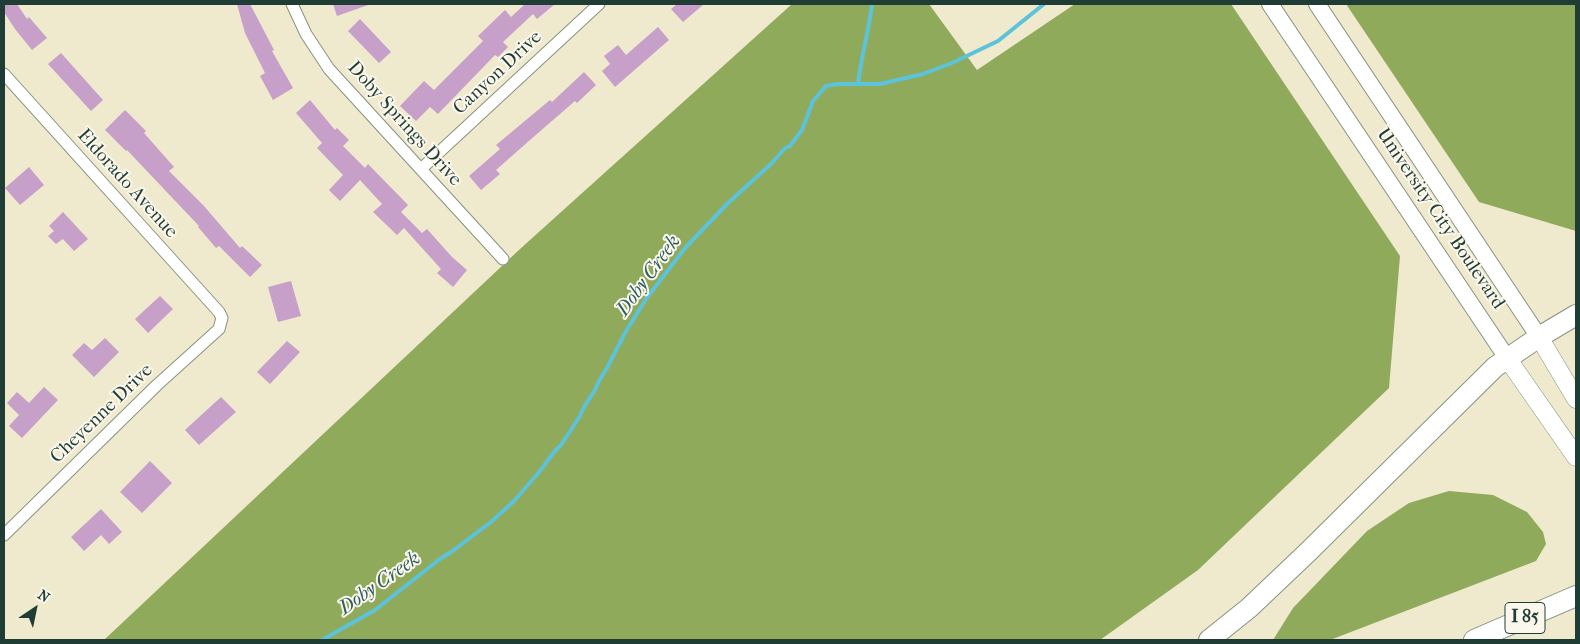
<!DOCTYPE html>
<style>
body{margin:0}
#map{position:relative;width:1580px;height:644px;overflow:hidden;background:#efe9ce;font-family:"IM FELL French Canon",serif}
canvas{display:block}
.frame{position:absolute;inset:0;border:5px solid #1f3d34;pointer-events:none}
.north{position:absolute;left:10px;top:584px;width:50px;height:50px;-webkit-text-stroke:4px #fbf7ec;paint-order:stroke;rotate:34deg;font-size:14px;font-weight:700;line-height:20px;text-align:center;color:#1f3d34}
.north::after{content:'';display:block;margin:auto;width:18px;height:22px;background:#1f3d34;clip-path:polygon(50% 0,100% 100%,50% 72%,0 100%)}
</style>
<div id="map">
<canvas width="1580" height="644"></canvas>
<div class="frame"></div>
<div class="north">N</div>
</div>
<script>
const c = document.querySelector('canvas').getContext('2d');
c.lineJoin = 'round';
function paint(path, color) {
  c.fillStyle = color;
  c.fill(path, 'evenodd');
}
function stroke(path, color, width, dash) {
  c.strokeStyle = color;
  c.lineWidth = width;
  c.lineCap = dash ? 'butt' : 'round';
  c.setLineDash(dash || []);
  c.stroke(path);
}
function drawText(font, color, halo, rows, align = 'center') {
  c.font = font + ' "IM FELL French Canon",serif';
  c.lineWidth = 4;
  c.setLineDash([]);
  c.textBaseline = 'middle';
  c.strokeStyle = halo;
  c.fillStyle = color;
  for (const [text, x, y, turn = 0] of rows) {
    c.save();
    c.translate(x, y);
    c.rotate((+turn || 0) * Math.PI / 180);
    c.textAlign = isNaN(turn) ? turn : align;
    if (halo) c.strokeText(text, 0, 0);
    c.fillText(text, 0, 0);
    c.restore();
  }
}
const forest = new Path2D(`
 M792,4h137l48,66 98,-66h156l169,252 -11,132 -191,182 -98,70h-996l416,-391z
 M1346,4h230v227l-97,-29z
 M1449,491l44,4 34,17 16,20 3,12 -10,17 -206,79h-57l20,-32 74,-77 42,-28z`);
const stream = new Path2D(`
 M858,84c3,-27 11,-53 14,-80
 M322,640l53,-30 65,-51 14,-9 37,-28 23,-21 26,-30 14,-19 7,-7 19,-29 4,-9 11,-17 4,-9 8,-13 18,-35 21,-34 39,-51 42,-44 45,-41 13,-15 5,-2 12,-16 11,-29 13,-15 12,-2h42l43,-10 29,-11 46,-22 46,-37`);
const building = new Path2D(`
 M4,4h13l10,15 2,-2 18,21 -15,12 -17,-21 -11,-17z
 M237,4h13l24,46 -2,1 21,37 -20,12 -13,-24 5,-3 -20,-40z
 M333,4h35v1l-31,11z
 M523,4h32l-18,15 -4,-5 -30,28 5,5 -10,10 -3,-2 -57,59 -8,-7 -14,14 -16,-15 24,-25 10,9 49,-49 -5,-5 27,-26 6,7 13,-12z
 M677,4h27l-21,18 -12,-13z
 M360,19l31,33 -12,11 -31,-32z
 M658,27l11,13 -54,47 -13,-16 8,-7 -6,-8 14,-11 8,10z
 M61,53l42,47 -12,11 -43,-47z
 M584,72l12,13 -19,18 -2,-2 -45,39 -34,30 4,4 -19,16 -12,-14 31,-27 -4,-4 54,-45 2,2z
 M310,100l25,30 2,-2 12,12 -6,6 22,22 3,-4 40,41 -7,7 21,21 5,-4 25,28 15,13 -14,17 -16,-14 4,-4 -37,-41 -7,7 -24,-23 9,-8 -22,-24 -20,21 -11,-11 14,-15 -26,-27 5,-5 -26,-30z
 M125,110l21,21 -2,2 30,34 -5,4 35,35 36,42 2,-2 20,19 -12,12 -31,-31 -3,2 -18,-21 1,-1 -72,-76 -1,1 -21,-21z
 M29,167l15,18 -24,20 -15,-17z
 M63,212l25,27 -14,12 -11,-12 -7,5 -8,-8 6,-5 -5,-5z
 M291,281l10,35 -23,6 -10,-35z
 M160,296l13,13 -25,24 -13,-14z
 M105,338l14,14 -25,25 -22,-22 12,-12 8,7z
 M287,341l13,11 -30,32 -13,-12z
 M44,387l14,13 -36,38 -13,-12 10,-11 -12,-12 10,-11 12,11z
 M221,397l15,15 -37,33 -14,-15z
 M150,461l22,22 -30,30 -22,-21z
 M101,509l21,23 -13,12 -8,-9 -17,16 -13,-14z`);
const minor = new Path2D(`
 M292,4l14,30 23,35 174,190
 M4,74l215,238 3,6 -3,11 -62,56 -153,150
 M421,169l178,-165`);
const secondary = new Path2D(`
 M1270,4l237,354
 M1317,4l222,333`);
const primary = new Path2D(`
 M1539,337l37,62
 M1507,358l69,99`);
const motorway = new Path2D(`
 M1209,640l40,-32 59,-56 187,-185 44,-30 37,-22
 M1474,640l102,-44`);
const shields = [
 [1525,618,40]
];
const shieldNames = [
 ["I 85",1525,618]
];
const streetNames = [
 ["Canyon Drive",498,73,-43],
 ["Doby Springs Drive",404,124,48],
 ["Eldorado Avenue",127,184,48],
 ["University City Boulevard",1440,219,56],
 ["Cheyenne Drive",102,414,-44]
];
const waterNames = [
 ["Doby Creek",649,276,-54],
 ["Doby Creek",380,584,-35]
];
paint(forest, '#90aa5c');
stroke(stream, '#5cc3da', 4);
paint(building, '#c6a0c9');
stroke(minor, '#879381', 13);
stroke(secondary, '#879381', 18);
stroke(primary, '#879381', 19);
stroke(motorway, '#879381', 22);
stroke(minor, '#fff', 11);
stroke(secondary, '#fff', 16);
stroke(primary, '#fff', 18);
stroke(motorway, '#fff', 20);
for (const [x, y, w] of shields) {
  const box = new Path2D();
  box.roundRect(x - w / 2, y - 15.5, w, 31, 4);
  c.fillStyle = '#fbf7ec';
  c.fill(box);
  stroke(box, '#1f3d34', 1);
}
drawText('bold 18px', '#1f3d34', null, shieldNames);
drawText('19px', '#1f3d34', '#fbf7ec', streetNames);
drawText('italic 20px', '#2e5e5e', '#fbf7ec', waterNames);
</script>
